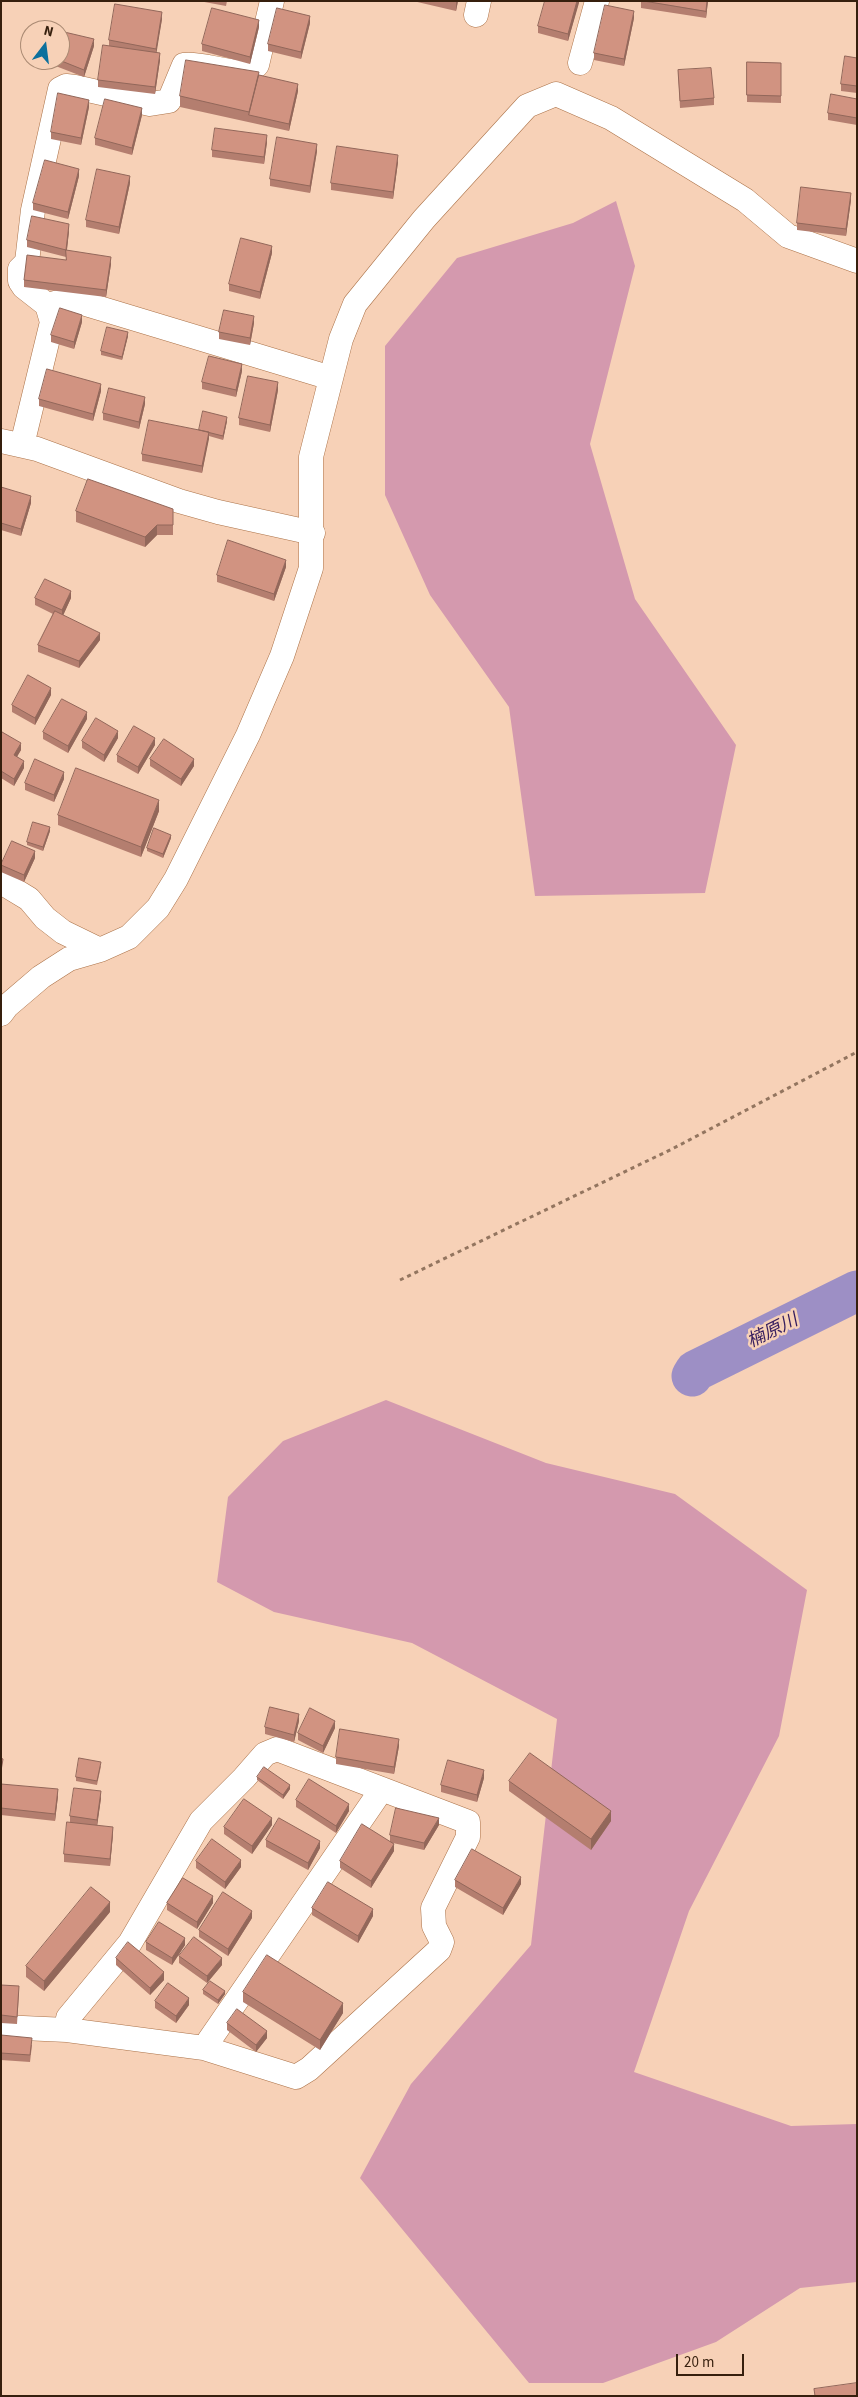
<!DOCTYPE html>
<meta charset="utf-8">
<style>
body{margin:0}
#map{position:relative;width:858px;height:2397px;overflow:hidden;background:#f7d1b7;font-family:"Source Sans 3",sans-serif}
canvas{display:block}
.frame{position:absolute;inset:0;border:2px solid #361f0d;pointer-events:none}
.north{position:absolute;left:20px;top:20px;width:50px;height:50px;box-sizing:border-box;background:#f7d1b7;border:1px solid #aa8a73;border-radius:50%;rotate:15deg;font-size:14px;font-weight:700;line-height:20px;text-align:center;color:#361f0d}
.north::after{content:'';display:block;margin:auto;width:18px;height:22px;background:#0c709d;clip-path:polygon(50% 0,100% 100%,50% 72%,0 100%)}
.scale{position:absolute;left:676px;top:2354px;width:68px;height:22px;box-sizing:border-box;border:2px solid #361f0d;border-top:0;padding-left:6px;font-size:15px;line-height:18px;white-space:nowrap;color:#361f0d;-webkit-text-stroke:4px #f7d1b7;paint-order:stroke}
</style>
<div id="map">
<canvas width="858" height="2397"></canvas>
<div class="frame"></div>
<div class="north">N</div>
<div class="scale">20 m</div>
</div>
<script>
const c = document.querySelector('canvas').getContext('2d');
c.lineJoin = 'round';
function paint(path, color) {
  c.fillStyle = color;
  c.fill(path, 'evenodd');
}
function stroke(path, color, width, dash) {
  c.strokeStyle = color;
  c.lineWidth = width;
  c.lineCap = dash ? 'butt' : 'round';
  c.setLineDash(dash || []);
  c.stroke(path);
}
function drawText(font, color, halo, rows, align = 'center') {
  c.font = font + ' "Source Sans 3","Noto Sans JP",sans-serif';
  c.lineWidth = 5;
  c.setLineDash([]);
  c.textBaseline = 'middle';
  c.strokeStyle = halo;
  c.fillStyle = color;
  for (const [text, x, y, turn = 0] of rows) {
    c.save();
    c.translate(x, y);
    c.rotate((+turn || 0) * Math.PI / 180);
    c.textAlign = isNaN(turn) ? turn : align;
    if (halo) c.strokeText(text, 0, 0);
    c.fillText(text, 0, 0);
    c.restore();
  }
}
const green = new Path2D(`
 M616,201l19,65 -45,178 45,155 101,146 -31,148 -170,3 -26,-189 -79,-112 -45,-100v-149l72,-88 116,-35z
 M386,1400l160,63 129,31 132,96 -28,146 -90,175 -55,161 157,54 66,-2v158l-57,6 -84,54 -113,41h-74l-169,-205 51,-94 120,-139 26,-226 -145,-76 -138,-31 -57,-30 11,-85 55,-56z`);
const river = new Path2D(`
 M692,1376l3,-5 162,-80`);
const path = new Path2D(`
 M400,1280l272,-131 185,-97`);
const street = new Path2D(`
 M476,15l3,-14
 M580,63l17,-62
 M47,305l19,-5 10,1 255,77
 M1,441l36,8 142,52 39,11 95,21
 M22,445l30,-123 -5,-17 -23,-18 -4,-6v-12l7,-7 6,-52 27,-121 6,-3 9,1 75,17 19,-3 15,-36c24,-3 54,16 73,0l15,-64
 M1,882l28,17 16,19 18,14 37,18
 M1,1014l6,-8 34,-29 28,-18 31,-9 29,-13 29,-29 18,-29 72,-144 34,-79 29,-88v-111l30,-118 14,-35 69,-85 103,-113 29,-12 55,24 134,82 43,36 69,25
 M277,1749l191,73v15l-35,71 1,18 8,16 -3,8 -130,119 -13,8 -92,-29 -137,-18 1,-12 62,-75 71,-122 43,-43 21,-24z
 M1,2027l66,3
 M204,2048l178,-259`);
const wall = new Path2D(`
 M199,1h28l-1,5z
 M413,1h45l-2,10z
 M579,1l-11,40 -30,-8v-7z
 M641,1h67l-2,17 -65,-10z
 M634,18l-10,48 -30,-6v-7z
 M162,19l-6,33 4,8 -5,34 -57,-7v-7l11,-34v-6z
 M310,23l-9,36 -33,-8v-7z
 M259,27l-9,37 -48,-13v-7z
 M94,46l-10,31 -31,-12v-5h7z
 M857,58v35l-16,-2v-7z
 M747,62l34,1v40l-34,-1z
 M678,70l36,28v7l-34,3z
 M259,75l39,16 -9,40 -109,-24v-11z
 M857,99v26l-29,-5v-7z
 M89,107l-8,38 -30,-6v-7z
 M142,115l-10,40 -37,-10v-7z
 M267,142l-3,22 -52,-7v-7z
 M317,151l-7,42 -40,-7v-7z
 M398,162l-5,37 -62,-9v-7z
 M79,176l-11,43 -35,-9v-7z
 M130,183l-11,51 -33,-7v-7z
 M851,200l-5,36 -49,-6v-7z
 M69,231l-2,19 44,14 -5,33 -82,-10v-7l42,-20v-3l-39,-10v-7z
 M272,253l-12,46 -31,-8v-7z
 M82,322l-8,27 -23,-7v-7z
 M254,323l-4,22 -31,-6v-7z
 M128,336l-6,24 -21,-5v-4z
 M242,371l-6,26 -34,-8v-7z
 M278,390l-8,42 -31,-7v-7z
 M101,391l-8,30 -54,-15v-7z
 M145,404l-6,25 -36,-9v-7z
 M227,421l-4,19 -14,-4 -7,37 -60,-12v-7l57,-24z
 M1,487l30,16 -10,33 -20,-6z
 M173,509v26h-16l-12,12 -69,-25v-11z
 M286,567l-12,34 -57,-19v-7z
 M35,598h36l-8,17 37,25 -21,28 -41,-16v-7l15,-31 -18,-9z
 M51,695l-16,30 -23,-13v-7z
 M87,719l-19,34 -25,-14v-7z
 M1,733l20,17 -4,6 7,12 -10,18 -13,-8z
 M118,738l-14,24 -22,-14v-7z
 M155,745l-17,29 -21,-12v-7z
 M150,759l44,7 -13,20 -31,-20z
 M64,779l-10,23 -29,-12v-7z
 M159,811l-18,46 -83,-32v-10z
 M50,831l-7,20 -16,-6v-3z
 M171,838l-8,20 -16,-7v-3z
 M35,858l-11,24 -23,-10v-7z
 M299,1721l-5,21 -29,-8v-7z
 M335,1728l-12,25 -25,-13v-7z
 M399,1746l-5,28 -58,-10v-7z
 M101,1766l-4,19 -21,-4v-4z
 M257,1777l33,12 -7,10 -26,-19z
 M484,1778l-7,24 -36,-10v-7z
 M509,1781l102,40 -20,29 -82,-59z
 M1,1784l57,12 -3,25 -54,-6z
 M101,1798l-4,27 16,9 -3,32 -46,-4v-8l6,-32v-6z
 M296,1800l53,11 -13,22 -40,-26z
 M272,1825l-20,29 -28,-20v-7z
 M439,1825l-15,25 -31,-7 1,8 -23,37 -31,-20v-7l50,-20v-6z
 M266,1840l54,8 -12,22 -42,-23z
 M196,1861l45,6 -16,22 -29,-21z
 M455,1880l66,4 -18,31 -48,-28z
 M167,1903h46l-16,26 -30,-19z
 M312,1908l61,8 -15,27 -46,-28z
 M110,1912l-66,79 -18,-14v-11z
 M252,1918l-24,38 -29,-19v-7z
 M146,1942l39,3 -13,20 -26,-15z
 M179,1956l43,9 -15,18 -28,-20z
 M116,1958l48,22 -14,15 -34,-30z
 M1,1985l18,8 -2,31 -16,-1z
 M203,1990l22,4 -7,10 -15,-10z
 M243,1992l100,21 -23,37 -77,-48z
 M155,2001l34,4 -13,18 -21,-15z
 M227,2023l40,15 -11,14 -29,-22z
 M1,2035l31,10 -2,17 -29,-2z`);
const shadedWall = new Path2D(`
 M456,1h2l-2,10z
 M577,1h2v2l-11,38v-7z
 M707,1h1l-2,17v-7z
 M634,11v7l-10,48v-7z
 M162,12v7l-6,37v-7z
 M310,16v7l-9,36v-7z
 M259,20v7l-9,37v-7z
 M94,39v7l-10,31v-7z
 M160,53v7l-5,34v-7z
 M298,84v7l-9,40v-7z
 M89,100v7l-8,38v-7z
 M142,108v7l-10,40v-7z
 M267,135v7l-3,22v-7z
 M317,144v7l-7,42v-7z
 M398,155v7l-5,37v-7z
 M79,169v7l-11,43v-7z
 M130,176v7l-11,51v-7z
 M851,193v7l-5,36v-7z
 M69,224v7l-3,26v-7z
 M272,246v7l-12,46v-7z
 M111,257v7l-5,33v-7z
 M82,315v7l-8,27v-7z
 M254,316v7l-4,22v-7z
 M128,332v4l-6,24v-3z
 M242,364v7l-6,26v-7z
 M278,382v8l-8,42v-7z
 M101,384v7l-8,30v-7z
 M145,397v7l-6,25v-7z
 M227,417v4l-4,19v-4z
 M209,432v7l-7,34v-7z
 M31,496v7l-10,33v-7z
 M157,525v10l-12,12v-10z
 M286,560v7l-12,34v-7z
 M71,591v7l-9,20v-8z
 M100,633v7l-21,28v-7z
 M51,688v7l-16,30v-7z
 M87,712v7l-19,34v-7z
 M118,731v7l-14,24v-7z
 M155,738v7l-17,29v-7z
 M21,743v7l-7,12v-7z
 M194,759v7l-13,20v-7z
 M24,761v7l-10,18v-7z
 M64,772v7l-10,23v-7z
 M159,800v11l-18,46v-10z
 M50,827v4l-7,20v-4z
 M171,835v3l-8,20v-4z
 M35,851v7l-11,24v-7z
 M299,1714v7l-5,21v-7z
 M335,1721v7l-12,25v-7z
 M399,1739v7l-5,28v-7z
 M484,1770v8l-7,24v-7z
 M290,1785v4l-7,10v-4z
 M58,1789v7l-3,25v-7z
 M101,1791v7l-4,29v-7z
 M349,1804v7l-13,22v-7z
 M611,1811v10l-20,29v-11z
 M272,1818v7l-20,29v-8z
 M439,1818v7l-15,25v-7z
 M113,1827v7l-3,32v-7z
 M320,1841v7l-12,22v-7z
 M394,1844v7l-23,37v-7z
 M241,1860v7l-16,22v-7z
 M521,1877v7l-18,31v-7z
 M213,1896v7l-16,26v-7z
 M110,1902v10l-66,79v-10z
 M373,1909v7l-15,27v-7z
 M252,1911v7l-24,38v-7z
 M185,1938v7l-13,20v-7z
 M222,1958v7l-15,18v-7z
 M164,1972v8l-14,15v-7z
 M225,1991v3l-7,10v-4z
 M189,1998v7l-13,18v-7z
 M343,2003v10l-23,37v-10z
 M267,2031v7l-11,14v-7z`);
const building = new Path2D(`
 M545,1h32l-9,33 -30,-8z
 M644,1h63l-1,10z
 M115,4l47,8 -6,37 -47,-9z
 M605,5l29,6 -10,48 -30,-6z
 M212,8l47,12 -9,37 -48,-13z
 M277,8l33,8 -9,36 -33,-8z
 M60,31l34,8 -10,31 -25,-10h1z
 M103,45l57,8 -5,34 -57,-7z
 M845,56l12,2v28l-16,-2z
 M186,60l73,12 -10,40 -69,-16z
 M747,62l34,1v33l-34,-1z
 M711,68l3,30 -34,3 -2,-31z
 M259,75l39,9 -9,40 -40,-9z
 M58,93l31,7 -8,38 -30,-6z
 M831,94l26,5v19l-29,-5z
 M105,99l37,9 -10,40 -37,-10z
 M215,128l52,7 -3,22 -52,-7z
 M277,137l40,7 -7,42 -40,-7z
 M337,146l61,9 -5,37 -62,-9z
 M45,160l34,9 -11,43 -35,-9z
 M97,169l33,7 -11,51 -33,-7z
 M801,187l50,6 -5,36 -49,-6z
 M32,216l37,8 -3,26 -39,-10z
 M241,238l31,8 -12,46 -31,-8z
 M66,250l45,7 -5,33 -82,-10 3,-25 39,5z
 M60,308l22,7 -8,27 -23,-7z
 M224,310l30,6 -4,22 -31,-6z
 M107,327l21,5 -6,25 -21,-6z
 M209,356l33,8 -6,26 -34,-8z
 M47,369l54,15 -8,30 -54,-15z
 M248,376l30,6 -8,43 -31,-7z
 M109,388l36,9 -6,25 -36,-9z
 M203,411l24,6 -4,19 -24,-6z
 M149,420l60,12 -7,34 -60,-12z
 M88,479l85,30v16h-16l-12,12 -69,-26z
 M1,487l30,9 -10,33 -20,-6z
 M228,540l58,20 -12,34 -57,-19z
 M45,579l26,12 -9,19 -27,-12z
 M55,611l45,22 -21,28 -41,-16z
 M28,675l23,13 -16,30 -23,-13z
 M62,699l25,13 -19,34 -25,-14z
 M96,718l22,13 -14,24 -22,-14z
 M134,726l21,12 -17,29 -21,-12z
 M2,732l19,11 -7,12 10,6 -10,18 -13,-8v-38z
 M164,739l30,20 -13,20 -31,-20z
 M35,759l29,13 -10,23 -29,-12z
 M76,768l83,32 -18,47 -83,-32z
 M33,822l17,5 -7,20 -16,-5z
 M154,828l17,7 -8,19 -16,-6z
 M12,841l23,10 -11,24 -23,-10z
 M270,1707l29,7 -5,21 -29,-8z
 M310,1708l25,13 -12,25 -25,-13z
 M340,1729l59,10 -5,28 -58,-10z
 M530,1753l81,58 -20,28 -82,-58z
 M1,1758l2,1 -2,12z
 M79,1758l22,4 -4,19 -21,-4z
 M448,1760l36,10 -7,25 -36,-10z
 M264,1767l26,18 -7,10 -26,-18z
 M309,1779l40,25 -13,22 -40,-26z
 M1,1784l57,5 -3,25 -54,-6z
 M74,1788l27,3 -4,29 -27,-4z
 M244,1799l28,19 -20,28 -28,-19z
 M396,1808l43,10 -15,25 -34,-8z
 M279,1818l41,23 -12,22 -42,-23z
 M67,1822l46,5 -3,32 -46,-5z
 M362,1824l32,20 -23,37 -31,-20z
 M212,1839l29,21 -16,22 -29,-21z
 M472,1849l49,28 -18,31 -48,-28z
 M183,1878l30,18 -16,26 -30,-19z
 M328,1882l45,27 -15,27 -46,-28z
 M91,1887l19,15 -66,79 -18,-15z
 M223,1892l29,19 -24,38 -29,-19z
 M159,1922l26,16 -13,20 -26,-16z
 M194,1937l28,21 -15,18 -28,-20z
 M128,1942l36,30 -14,16 -34,-30z
 M267,1955l76,48 -23,37 -77,-48z
 M210,1981l15,10 -7,9 -15,-10z
 M168,1983l21,15 -13,18 -21,-15z
 M1,1985l18,1 -2,31 -16,-2z
 M237,2009l30,22 -11,14 -29,-22z
 M1,2035l31,3 -2,17 -29,-2z
 M857,2383v13h-42l-1,-7z`);
const waterNames = [
 ["楠原川",773,1332,-26]
];
paint(green, '#d499ae');
stroke(river, '#9d8fc5', 41);
stroke(street, '#ab7248', 25);
stroke(path, '#93755f', 3, [4, 4]);
stroke(street, '#fff', 24);
paint(wall, '#b47e6f');
paint(shadedWall, '#92675a');
paint(building, '#d19381');
stroke(building, '#92675a', 1);
drawText('italic 18px', '#351d5e', '#f7d1b7', waterNames);
</script>
